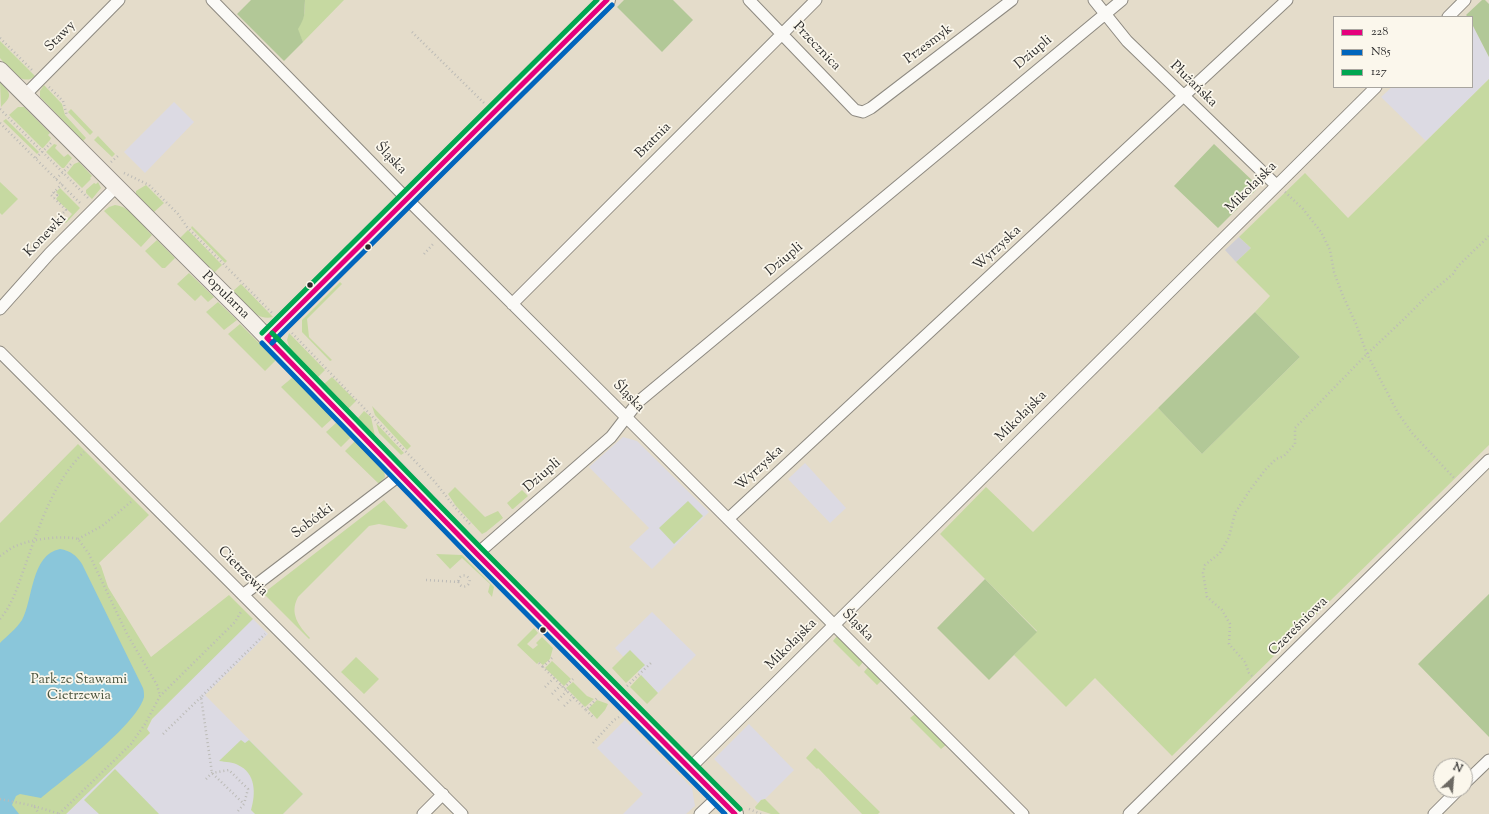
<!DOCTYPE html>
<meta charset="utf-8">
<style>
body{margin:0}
#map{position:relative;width:1489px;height:814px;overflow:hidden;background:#e4dcca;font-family:"Sorts Mill Goudy",serif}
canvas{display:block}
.legend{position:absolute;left:1333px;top:16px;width:140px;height:72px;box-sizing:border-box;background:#fbf7ec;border:1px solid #a8a59f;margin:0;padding:5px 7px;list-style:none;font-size:12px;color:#2b2b2b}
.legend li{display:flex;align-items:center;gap:8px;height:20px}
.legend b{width:20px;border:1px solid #a8a59f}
.north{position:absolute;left:1433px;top:758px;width:40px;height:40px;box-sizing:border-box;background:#fbf7ec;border:1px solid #a8a59f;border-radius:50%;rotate:26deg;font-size:11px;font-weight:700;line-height:16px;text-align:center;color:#2b2b2b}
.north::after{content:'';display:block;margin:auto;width:14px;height:18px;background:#6c6963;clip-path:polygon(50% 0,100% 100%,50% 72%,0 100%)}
</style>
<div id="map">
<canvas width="1489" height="814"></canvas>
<ul class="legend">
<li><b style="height:5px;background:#e5007d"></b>228</li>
<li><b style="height:5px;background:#0065bd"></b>N85</li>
<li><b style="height:5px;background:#00a651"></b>127</li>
</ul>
<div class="north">N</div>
</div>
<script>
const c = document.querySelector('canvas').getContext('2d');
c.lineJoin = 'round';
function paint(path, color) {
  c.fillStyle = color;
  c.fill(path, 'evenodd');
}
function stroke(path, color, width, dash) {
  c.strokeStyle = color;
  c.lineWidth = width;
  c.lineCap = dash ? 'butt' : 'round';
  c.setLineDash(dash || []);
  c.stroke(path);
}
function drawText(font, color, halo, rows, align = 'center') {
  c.font = font + ' "Sorts Mill Goudy",serif';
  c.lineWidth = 3.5;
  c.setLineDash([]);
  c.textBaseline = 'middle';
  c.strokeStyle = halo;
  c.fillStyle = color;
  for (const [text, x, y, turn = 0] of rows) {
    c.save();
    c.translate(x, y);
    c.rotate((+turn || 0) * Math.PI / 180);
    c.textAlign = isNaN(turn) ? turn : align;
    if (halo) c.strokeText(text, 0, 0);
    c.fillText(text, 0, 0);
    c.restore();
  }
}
const built = new Path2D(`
 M1472,24l17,33v22l-63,62 -45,-44 11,-10h80z
 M174,102l20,20 -49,51 -21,-21z
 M623,437l14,4 72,71 -57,57 -23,-22 20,-19 -60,-61z
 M805,463l41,45 -16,15 -42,-44z
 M652,612l44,43 -38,38 -43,-45z
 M249,615l19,19 -63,61 98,99 -20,20h-217l84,-81 -3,-3 5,-11 23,-23z
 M625,720l67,68 3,18 -9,8h-63l20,-20 -46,-46z
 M749,724l45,46 -29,29 -4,1 -3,3 -44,-44z`);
const industrial = new Path2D(`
 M1239,237l12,11 -15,14 -11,-12z`);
const green = new Path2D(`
 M305,0h39l-41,42 -6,-13c8,-12 8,-15 8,-29z
 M0,41l35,35c-13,12 -27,-9 -35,-18z
 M1489,79v366l-317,311 -77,-78 -29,29 -52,-52 23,-24 -97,-97 46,-47 47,45 125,-124 44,46 98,-97 -45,-45 15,-16 -34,-34 15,-14 -12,-11 66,-64 43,45z
 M0,82c11,12 13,13 1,25z
 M44,85l18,19 3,11 21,23 -3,3 -43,-44v-6z
 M18,107h6l26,26 -2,2 3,3 -1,2 -7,8h-1l-33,-33z
 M71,109l22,23 -3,3 -22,-23z
 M6,119l33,33 -2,2 -34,-33z
 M98,136l17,18 -3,3 -18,-17z
 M54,144l3,1 -2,3 9,9 4,-3 4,4 -8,10h-2l-16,-16z
 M79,162l13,14 -2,2 1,1 -9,9 -15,-15 7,-9z
 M0,182l18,17 -16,16 -2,-2z
 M98,182l3,6 -9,11 -6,-6v-3l8,-7 2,1z
 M146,185l18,18 -10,9 -18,-18v-3z
 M60,188l20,20 -14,15 -5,-5 1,-1 4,4 6,-7 -16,-15 3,-4 -3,-3z
 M115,205c15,1 27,20 37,30l-11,12 -37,-36 5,-4z
 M192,226l35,35 -2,2 -34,-35z
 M188,230l34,35 -8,8 -34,-35z
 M157,240l18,18 -10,10h-3l-17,-17z
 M189,273l25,24 -6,5 -7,-7 -6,6 -18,-17z
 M340,282l2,2 -35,35 2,18 23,23 -2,1 -28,-29v-12z
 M241,284l32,33c-17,5 -29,-15 -40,-26z
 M218,302l19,18 -13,10 -18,-18z
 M240,324l36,36 -11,11 -37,-37z
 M289,333l36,37 -7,7 -28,-28 -3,-9z
 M293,377l40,41 -11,10 -41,-41z
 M332,377l24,24 -8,8 -24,-25z
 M372,406l39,40 -4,4 -32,-35z
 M364,411l7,6 4,19 -17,-18z
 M337,422l14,15 -10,10 -15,-15z
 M376,423l28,30 -3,2 -22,-22z
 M355,441l29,29 1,7 -6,7 -34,-33z
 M78,444l71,71 -50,48 2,3 7,21 43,70 78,-62 24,24 -101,100 -5,10 3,4 -84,81h-66v-291z
 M455,487l30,30 13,-6 5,7 -17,14 -4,2 -26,-28 -8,-12z
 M522,490l6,6 -15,13h-1l-5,-6z
 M384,500l24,26 -3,3 -26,-5 -10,2 -71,71c-9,17 1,29 12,41l-1,1 -44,-44v-3z
 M688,501l15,15 -29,28 -15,-16z
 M436,554l26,1 32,32 -2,10 -4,-5 2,-8 -28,-26 -12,11z
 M534,628l4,5 -11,11 6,5 5,-4 -2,-2 6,-6 11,11 -3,11 -7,6 -4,-3 -2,2 -20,-19z
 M837,636l26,26 -4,5 -26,-26z
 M630,650l15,15 -19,18 -14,-15z
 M356,657l23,22 -15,15 -23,-22z
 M552,661l19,18 -7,7 -19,-18z
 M868,667l14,13 -5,5 -13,-13z
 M641,675l17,18 -11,11 -17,-17z
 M573,682l14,14 7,3 -9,8 -19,-19z
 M597,700l11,4 -3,6 -8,9 -9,-10z
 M915,714l31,31 -5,4 -31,-31z
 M241,740l4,3 4,-3 54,54 -20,20h-28l-4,-4c5,-16 5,-37 -13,-45 -5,-3 -12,-3 -19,-4z
 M815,748l65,64 -2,2h-16l-44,-46 -1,1 -11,-11z
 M115,769l44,45h-60l-15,-14z
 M765,799l15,15h-9l-15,-5 -1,-2 6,-7z`);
const forest = new Path2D(`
 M251,0h54c-1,15 1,16 -7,29l5,13 -19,19 -47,-47z
 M624,0h49l20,20 -31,32 -45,-45z
 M1482,0h3l4,4v53l-17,-33v-7h-4l-2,-2z
 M1214,144l42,40v6l-38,38 -44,-42z
 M1255,312l45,45 -98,97 -44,-46z
 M985,579l52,53 -48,48 -52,-52z
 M1489,594v143l-71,-73z`);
const water = new Path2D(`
 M60,549c11,2 16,6 22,15l61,124c1,3 1,6 1,9 -7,28 -79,81 -103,101l-21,-4 -4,2 -4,9 7,9h-19v-171c7,-7 16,-14 22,-23 11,-20 9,-66 38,-71z`);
const path = new Path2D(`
 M412,32l72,71
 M0,38l33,33
 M49,87l14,14 4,15
 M0,109l89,90
 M0,123l82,82
 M36,158l16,-16
 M111,162l8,-7
 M124,173l25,12 29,29 9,13 85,86
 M56,179l17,-17
 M54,192l3,3 -3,3
 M1285,192l18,17 18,23 9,18 4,22 9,24 13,28 11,30 31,59 14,20 43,46
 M41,236l25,-26 -15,-15 11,-11
 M424,254l10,-11
 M292,333l143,149 18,23 17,19
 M78,539l24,-13 30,-25
 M0,556c5,-3 10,-8 16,-10 15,-7 47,-11 62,-7l11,15 38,80 30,51 3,11
 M458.5 581a5.5 5.5 0 1 1 11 0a5.5 5.5 0 1 1-11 0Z
 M426,580l33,2
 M0,619c13,-15 18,-34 25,-53 14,-39 28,-84 59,-114
 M552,658l-9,9 43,43 12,-13
 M539,663l4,4
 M1252,676l-3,-3 -4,-11 -16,-18 1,-20 -8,-14 -15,-13 -4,-24 2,-8 15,-12 9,-16 6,-24 15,-23 15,-20 11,-11 8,-3 11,-12v-16l72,-74 36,-34 26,-26 24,-20 5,-8 31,-30
 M627,686l24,-23
 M545,687l9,-9
 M564,688l9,-9
 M552,694l9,-9
 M558,700l9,-9
 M564,706l10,-9
 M586,710l8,8
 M163,734l38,-37
 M593,743l21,-23 5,-3
 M206,779l6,-6 17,-3 19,19 -4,15
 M0,799l34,7 5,8
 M34,806l26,8
 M749,809l12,5
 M238,811l6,-7 -32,-31 -11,-76 64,-63
 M59,814l72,-70 14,-20 15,-28 75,-74 7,-12`);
const street = new Path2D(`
 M212,0l195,199 219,218 397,397
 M749,0l106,110 8,2 8,-4 141,-108
 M1094,0l33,41 149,144
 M1448,17l17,-17
 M25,95l94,-95
 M512,304l304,-304
 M0,309l50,-56 66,-66
 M0,352l462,462
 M728,519l559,-519
 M477,554l134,-117 27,-35 484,-402
 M244,594l156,-119
 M690,768l686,-681
 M1465,783l24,-23
 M423,814l20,-20
 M700,814l18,-17
 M1129,814l360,-354
 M1434,814l24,-24`);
const secondary = new Path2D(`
 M0,70l246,246 231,238 258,260
 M267,338l340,-338`);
const bus1 = new Path2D(`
 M267,338l210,216 258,260
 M267,338l340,-338`);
const bus2 = new Path2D(`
 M262,343l210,216 253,255
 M272,343l340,-338`);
const bus3 = new Path2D(`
 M262,333l335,-333
 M272,333l210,216 258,260`);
const markers = [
 [368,247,3.5,"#2b2b2b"],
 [310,285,3.5,"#2b2b2b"],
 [543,630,3.5,"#2b2b2b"]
];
const streetNames = [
 ["Stawy",61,37,-45],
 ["Przesmyk",929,45,-37],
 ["Przecznica",816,47,46],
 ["Dziupli",1034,53,-40],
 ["Płużańska",1193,85,44],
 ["Bratnia",654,141,-45],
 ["Śląska",390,159,46],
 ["Mikołajska",1252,188,-45],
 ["Konewki",46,236,-46],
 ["Wyrzyska",998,249,-43],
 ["Dziupli",785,260,-40],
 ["Popularna",225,296,45],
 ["Śląska",628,397,45],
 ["Mikołajska",1022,417,-45],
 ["Wyrzyska",760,469,-43],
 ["Dziupli",543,476,-41],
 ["Sobótki",313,522,-37],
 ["Cietrzewia",242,572,45],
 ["Śląska",857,626,45],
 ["Czereśniowa",1299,627,-45],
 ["Mikołajska",792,645,-45]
];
const parkNames = [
 ["Park ze Stawami",79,681],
 ["Cietrzewia",79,697]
];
paint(built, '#dcdae3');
paint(industrial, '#cfced4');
paint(green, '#c6d9a1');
paint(forest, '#b2c897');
paint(water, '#8ac6da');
stroke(street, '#8d8980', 13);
stroke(secondary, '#8d8980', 18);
stroke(path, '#bcbbb7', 2.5, [1, 3]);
stroke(street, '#fbfaf7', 11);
stroke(secondary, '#f5f0e9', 16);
stroke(bus1, '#e5007d', 5);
stroke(bus2, '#0065bd', 5);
stroke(bus3, '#00a651', 5);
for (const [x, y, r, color] of markers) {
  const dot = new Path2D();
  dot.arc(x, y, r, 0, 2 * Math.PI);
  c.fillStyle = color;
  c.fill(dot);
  stroke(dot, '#fbf7ec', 1.5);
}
drawText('14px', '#2b2b2b', '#fbf7ec', streetNames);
drawText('14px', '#4c5640', '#fbf7ec', parkNames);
</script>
